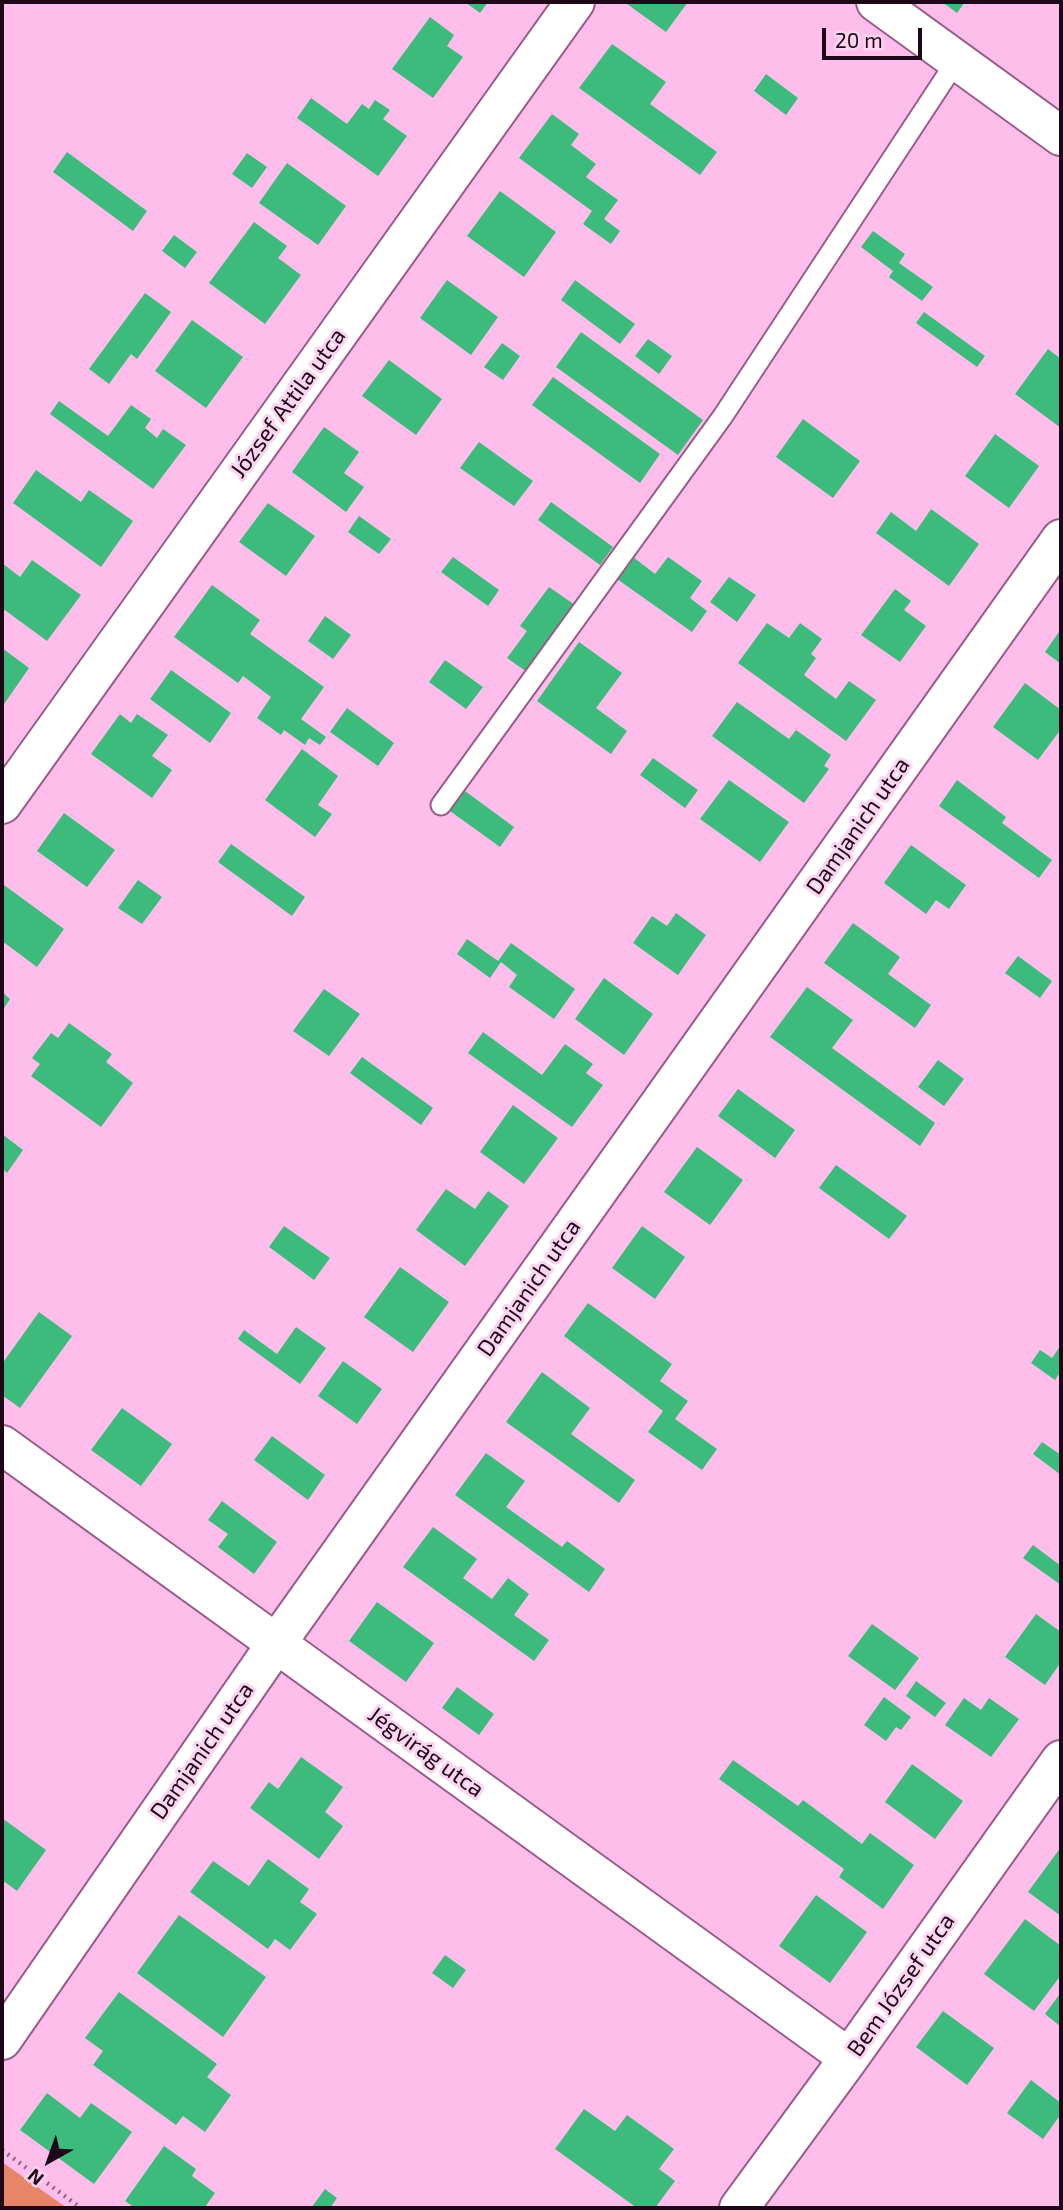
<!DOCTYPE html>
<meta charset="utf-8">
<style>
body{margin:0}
#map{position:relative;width:1063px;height:2210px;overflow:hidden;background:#ffbdec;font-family:"Exo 2",sans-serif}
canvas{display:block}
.frame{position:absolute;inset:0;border:4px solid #1e0718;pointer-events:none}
.north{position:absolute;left:14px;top:2126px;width:70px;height:70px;-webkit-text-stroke:5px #fcd4f0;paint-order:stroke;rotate:220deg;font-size:19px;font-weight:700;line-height:28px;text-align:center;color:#1e0718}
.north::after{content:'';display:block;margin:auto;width:24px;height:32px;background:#1e0718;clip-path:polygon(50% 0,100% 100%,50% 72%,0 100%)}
.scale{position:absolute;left:822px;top:28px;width:100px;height:32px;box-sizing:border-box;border:4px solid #1e0718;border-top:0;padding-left:9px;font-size:21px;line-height:24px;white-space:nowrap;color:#1e0718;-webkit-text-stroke:5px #fcd4f0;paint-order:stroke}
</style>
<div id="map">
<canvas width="1063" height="2210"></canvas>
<div class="frame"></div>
<div class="north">N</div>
<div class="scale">20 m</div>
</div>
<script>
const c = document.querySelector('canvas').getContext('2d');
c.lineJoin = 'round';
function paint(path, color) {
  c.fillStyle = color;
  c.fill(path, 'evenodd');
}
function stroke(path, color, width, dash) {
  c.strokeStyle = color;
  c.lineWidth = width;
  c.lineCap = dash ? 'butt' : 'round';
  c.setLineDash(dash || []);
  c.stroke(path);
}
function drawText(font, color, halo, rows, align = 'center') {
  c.font = font + ' "Exo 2",sans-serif';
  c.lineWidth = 6;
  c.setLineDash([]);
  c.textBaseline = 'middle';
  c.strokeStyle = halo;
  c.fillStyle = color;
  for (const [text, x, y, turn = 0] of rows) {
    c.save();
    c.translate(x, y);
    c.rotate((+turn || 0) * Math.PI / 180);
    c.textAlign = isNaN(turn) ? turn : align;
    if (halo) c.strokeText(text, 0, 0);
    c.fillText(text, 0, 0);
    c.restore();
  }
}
const green = new Path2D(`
 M2,2162l65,46h-65z`);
const building = new Path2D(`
 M465,2h23l-8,11z
 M629,2h59l-22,30 -39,-28z
 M942,2h23l-8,11z
 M430,17l24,18 -7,11 16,11 -30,41 -41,-29z
 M612,44l54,38 -16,22 67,48 -17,23 -121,-87z
 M766,74l32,24 -12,17 -32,-24z
 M311,98l36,26 15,-20 7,5 6,-9 15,10 -7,9 24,17 -29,40 -81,-58z
 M552,114l27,20 -8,11 25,19 -10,13 32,23 -14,19 16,12 -9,13 -28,-20 9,-13 -73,-53z
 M67,152l80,59 -14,20 -80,-59z
 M247,153l20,14 -15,21 -20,-14z
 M287,163l59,43 -28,39 -59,-42z
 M500,191l56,41 -32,45 -57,-41z
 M254,222l33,24 -9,12 23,17 -36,49 -56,-41z
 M873,231l32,23 -6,9 34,24 -11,14 -33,-24 4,-6 -32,-24z
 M174,235l23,17 -12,16 -23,-17z
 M447,280l51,37 -27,38 -51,-37z
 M575,280l60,44 -15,20 -59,-44z
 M145,293l26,19 -34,47 -6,-5 -22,30 -20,-15z
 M924,312l61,44 -8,11 -61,-44z
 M192,320l51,37 -37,51 -51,-37z
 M581,332l122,88 -25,35 -122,-88z
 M648,339l24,17 -13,18 -24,-18z
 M502,343l18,13 -17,24 -19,-13z
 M1048,349l13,10v69l-46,-34z
 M389,360l53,39 -26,36 -54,-39z
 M553,377l107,77 -20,29 -108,-78z
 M59,401l49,35 23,-31 20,14 -6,9 12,10 6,-9 23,16 -33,44 -103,-75z
 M803,419l57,42 -27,37 -57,-41z
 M324,427l35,25 -15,21 20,14 -18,25 -54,-40z
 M995,434l44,32 -30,42 -44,-32z
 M479,442l54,39 -19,25 -54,-38z
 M36,470l45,32 8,-12 44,31 -32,46 -88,-64z
 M551,502l62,45 -13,18 -62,-45z
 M268,503l47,33 -29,40 -47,-34z
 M931,509l48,35 -30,42 -73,-53 15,-21 25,19z
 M359,516l32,23 -12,15 -31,-22z
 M453,557l46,33 -11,16 -47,-34z
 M633,557l22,17 13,-17 34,24 -12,17 17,13 -15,21 -75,-53z
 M32,560l49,35 -34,46 -45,-33v-45l18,14z
 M729,577l27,18 -19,27 -27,-20z
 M212,585l48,35 -10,14 74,53 -23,32 25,18 -6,8 -11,-7 -4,7 -21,-15 -3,5 -24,-17 14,-21 -28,-21 -5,7 -64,-46z
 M549,587l26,18 -48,67 -20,-14 20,-27 -7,-5z
 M895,589l16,12 -7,9 22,16 -26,36 -39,-27z
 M325,616l26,19 -18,24 -25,-18z
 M767,623l22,15 11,-15 22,16 -11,15 5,4 -12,17 32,24 13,-18 27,19 -30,41 -108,-78z
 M1061,629v35l-16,-12z
 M579,642l43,31 -26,35 31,23 -16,23 -74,-53z
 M2,648l27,20 -27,39z
 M445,660l38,27 -17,22 -37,-27z
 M171,670l60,43 -21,30 -60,-44z
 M1025,683l36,27v19l-23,31 -45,-33z
 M737,702l52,37 7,-9 35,25 -7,11 5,3 -25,34 -92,-67z
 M347,708l47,35 -16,23 -48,-34z
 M120,714l11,9 6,-9 31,21 -16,21 20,14 -20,28 -61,-44z
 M302,749l36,27 -20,29 14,9 -17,23 -50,-37z
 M653,758l45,32 -13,18 -45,-33z
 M729,780l60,42 -29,40 -60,-43z
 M957,780l49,37 -4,6 50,37 -13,18 -100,-72z
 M465,791l49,36 -14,20 -50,-36z
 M64,813l51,37 -28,37 -50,-36z
 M231,844l74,53 -13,19 -74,-54z
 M911,845l55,40 -17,24 -13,-9 -10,14 -42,-31z
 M138,880l24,17 -20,27 -24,-16z
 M4,885l60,44 -27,38 -35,-26v-52z
 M676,913l30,22 -28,40 -45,-32 19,-27 15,10z
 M853,923l47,34 -12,17 43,31 -16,23 -91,-65z
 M467,939l31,22 13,-18 64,46 -21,30 -45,-32 8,-12 -16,-13 -11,16 -33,-24z
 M1018,956l34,25 -12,17 -35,-25z
 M604,978l49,36 -29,41 -49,-36z
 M807,987l46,33 -21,28 103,75 -15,23 -150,-109z
 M324,989l36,25 -31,42 -36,-25z
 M2,992l8,7 -8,12z
 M69,1023l43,31 -6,8 27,21 -32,44 -70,-51 9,-12 -8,-6 19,-25 7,5z
 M483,1032l59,43 23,-31 28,20 -7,9 17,12 -31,42 -104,-74z
 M362,1057l71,51 -12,17 -71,-52z
 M938,1060l26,19 -20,27 -26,-19z
 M738,1089l57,41 -20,28 -57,-42z
 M513,1105l45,33 -34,46 -44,-32z
 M2,1134l21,16 -16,23 -5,-5z
 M697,1147l46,33 -33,45 -46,-33z
 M836,1165l71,51 -18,23 -70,-51z
 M446,1189l29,20 13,-18 21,15 -44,60 -49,-36z
 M284,1226l46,32 -16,22 -45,-33z
 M642,1226l43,31 -30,42 -43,-31z
 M400,1267l49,35 -36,50 -49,-35z
 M588,1303l84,61 -12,17 28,20 -13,18 42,30 -15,21 -54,-38 15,-21 -99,-75z
 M39,1312l33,24 -52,72 -18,-13v-31z
 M296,1327l30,21 -26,36 -62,-45 6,-9 33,24z
 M1061,1345v26l-6,9 -24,-17 9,-13 12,8z
 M343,1361l39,28 -25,35 -39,-28z
 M542,1372l48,36 -19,26 64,46 -16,23 -113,-81z
 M122,1408l50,36 -31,42 -50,-36z
 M272,1436l53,39 -17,25 -54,-40z
 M1042,1442l19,13v20l-28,-21z
 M486,1453l39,28 -19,26 56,40 5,-6 38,28 -16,23 -134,-97z
 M222,1501l55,41 -23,32 -36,-27 10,-13 -20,-14z
 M433,1527l44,32 -14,19 29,21 16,-21 21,16 -15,21 35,25 -15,21 -131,-94z
 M1033,1545l28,21v19l-38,-27z
 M377,1602l57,41 -28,39 -57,-41z
 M1036,1614l25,18v30l-16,23 -40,-28z
 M872,1624l47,34 -24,32 -47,-34z
 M916,1681l30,22 -11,14 -29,-21z
 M457,1687l37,27 -15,21 -37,-27z
 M884,1697l27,20 -10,13 -5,-3 -10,14 -22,-16z
 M964,1698l17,12 8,-12 30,21 -28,38 -46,-32z
 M301,1757l42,30 -18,25 18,14 -24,33 -69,-51 19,-26 9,7z
 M733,1760l65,46 5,-6 59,44 8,-11 44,32 -31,44 -44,-32 5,-8 -125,-90z
 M912,1764l51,37 -28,38 -50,-37z
 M2,1818l44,32 -29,41 -15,-11z
 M1061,1847v69l-33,-24z
 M268,1859l41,30 -9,13 17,12 -27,36 -15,-11 -7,10 -78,-57 23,-31 36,25z
 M816,1895l51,37 -37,51 -51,-37z
 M179,1915l87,62 -43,60 -86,-64z
 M1025,1919l36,27v29l-27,36 -50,-37z
 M445,1955l21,15 -13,18 -21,-15z
 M119,1992l98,72 -10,13 24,18 -26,37 -22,-16 -7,9 -83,-60 10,-14 -18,-13z
 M1059,1995l2,1 -1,30 -15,-12z
 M943,2011l51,37 -27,37 -51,-38z
 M1031,2080l30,23v11l-18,25 -36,-26z
 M47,2093l33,25 11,-15 41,29 -38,52 -74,-54z
 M584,2109l31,22 12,-16 47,34 -15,20 16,12 -20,27h-18l-82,-59z
 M164,2146l32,23 -4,7 23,17 -10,14 2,1h-72l-10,-7z
 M325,2189l12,9 -7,10h-19z`);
const path = new Path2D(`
 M2,2150l79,58`);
const service = new Path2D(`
 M441,805l282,-389 234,-356`);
const minor = new Path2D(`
 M876,2l185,134
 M2,804l573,-802
 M2,1445l847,613
 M2,2040l274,-396 785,-1105
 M739,2208l110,-150 212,-298`);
const streetNames = [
 ["József Attila utca",288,403,-54],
 ["Damjanich utca",858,826,-55],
 ["Damjanich utca",529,1288,-55],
 ["Damjanich utca",202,1751,-55],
 ["Jégvirág utca",426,1752,36],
 ["Bem József utca",901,1985,-55]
];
paint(green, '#e68568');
paint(building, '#3cbb7c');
stroke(service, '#985d88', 23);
stroke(minor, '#985d88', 42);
stroke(path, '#926585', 4.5, [2, 5]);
stroke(service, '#fff', 19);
stroke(minor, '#fff', 38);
drawText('23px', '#1e0718', '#fcd4f0', streetNames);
</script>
